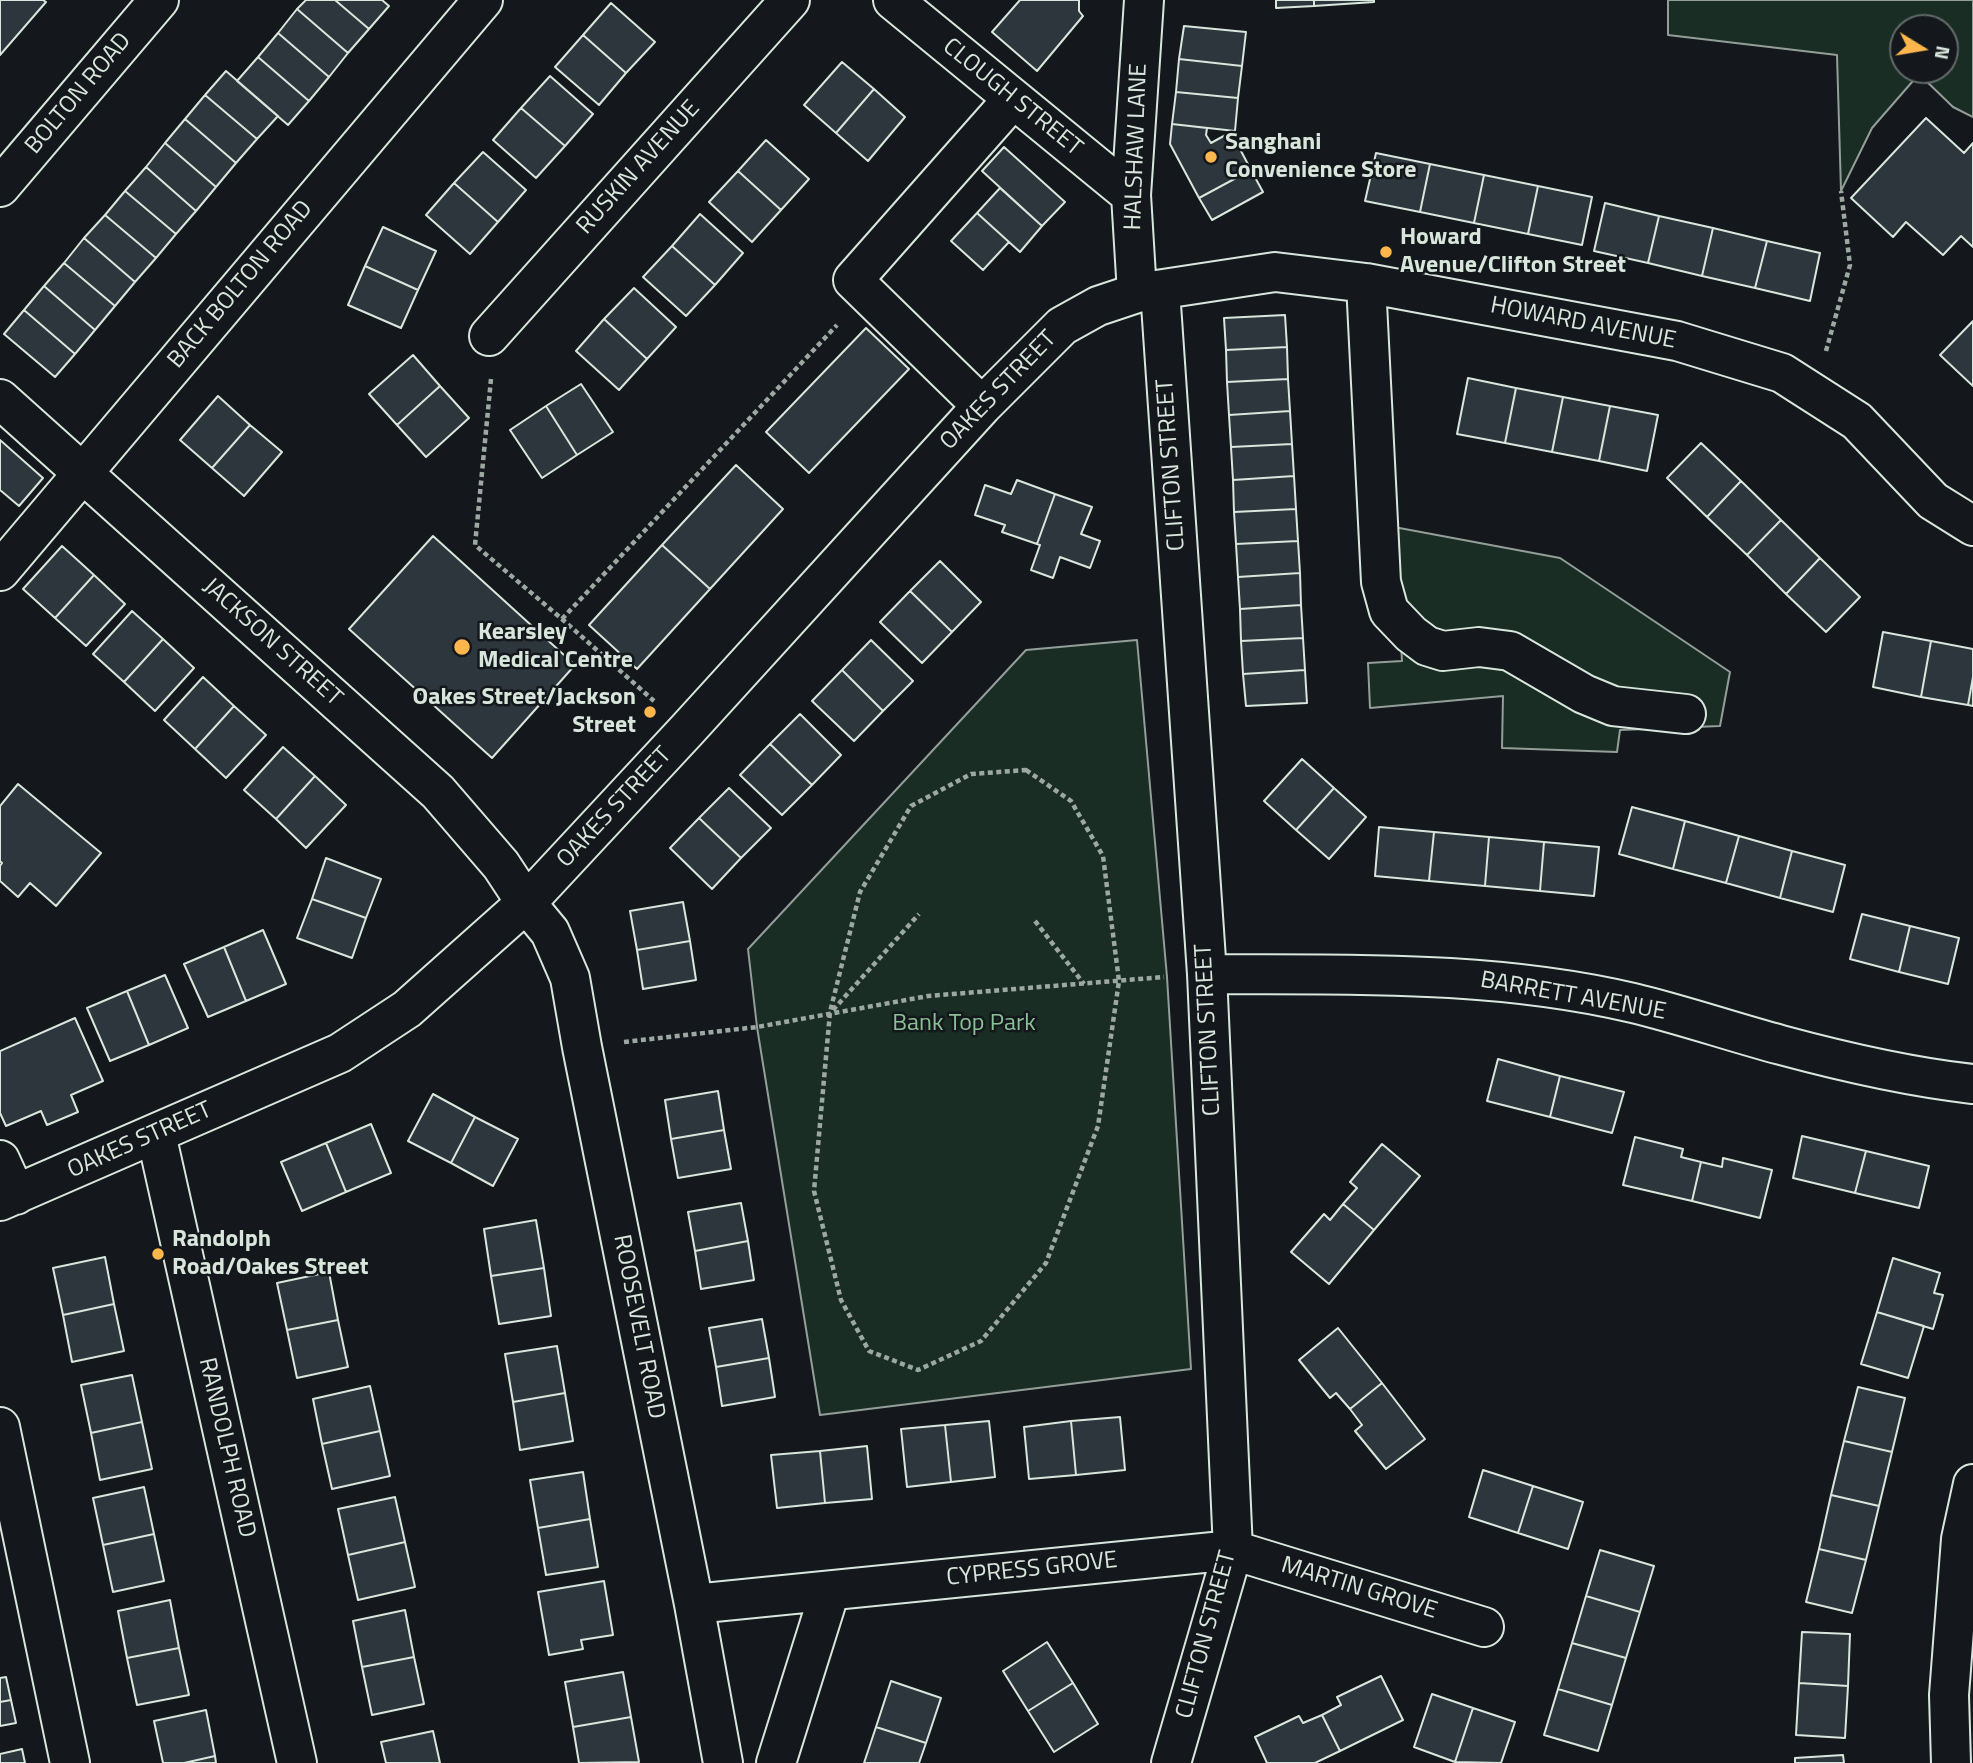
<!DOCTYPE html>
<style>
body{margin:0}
#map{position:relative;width:1973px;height:1763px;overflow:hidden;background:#14181c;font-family:"Titillium Web",sans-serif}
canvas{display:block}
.north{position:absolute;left:1889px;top:14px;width:70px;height:70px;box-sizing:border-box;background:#14181c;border:2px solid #626a69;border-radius:50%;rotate:101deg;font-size:19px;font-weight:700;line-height:28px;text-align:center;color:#d8e6dc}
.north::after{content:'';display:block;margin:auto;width:24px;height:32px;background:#ffb74d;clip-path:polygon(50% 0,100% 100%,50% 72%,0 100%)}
</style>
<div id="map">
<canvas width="1973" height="1763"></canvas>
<div class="north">N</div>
</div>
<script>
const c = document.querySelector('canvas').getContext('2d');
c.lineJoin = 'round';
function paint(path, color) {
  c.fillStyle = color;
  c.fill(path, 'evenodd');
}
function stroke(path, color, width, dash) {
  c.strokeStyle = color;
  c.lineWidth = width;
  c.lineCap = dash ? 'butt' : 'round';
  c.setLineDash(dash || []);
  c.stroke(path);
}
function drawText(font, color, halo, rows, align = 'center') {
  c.font = font + ' "Titillium Web",sans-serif';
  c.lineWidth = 5;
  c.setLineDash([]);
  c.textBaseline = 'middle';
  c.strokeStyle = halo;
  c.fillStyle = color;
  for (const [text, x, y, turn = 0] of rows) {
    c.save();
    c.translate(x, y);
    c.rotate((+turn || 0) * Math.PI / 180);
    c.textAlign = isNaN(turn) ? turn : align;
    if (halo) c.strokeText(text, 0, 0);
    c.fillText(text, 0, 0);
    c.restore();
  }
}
const green = new Path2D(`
 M1668,0h305v117l-20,-10 -34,-33 -47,54 -31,63 -4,-136 -169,-20zM1903,28h42v42h-42z
 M1394,527l166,31 170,114 -10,54 -100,4 -3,22 -115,-4 1,-52 -133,12 -2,-45 34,-2z
 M1137,640l30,337 24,392 -371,46 -63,-388 -9,-78 278,-299z`);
const building = new Path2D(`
 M0,0h43l3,2 -46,53z
 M306,0h29l34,29 -21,24 -51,-44z
 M335,0h47l7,6 -20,23z
 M1020,0h59v11l4,5 -46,55 -45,-39z
 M1276,0h38v6l-38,2z
 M1314,0h60v2l-60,4z
 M611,3l44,39 -29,31 -43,-38z
 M297,9l51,44 -19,24 -51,-44z
 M1184,26l62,6 -4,34 -63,-7z
 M278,33l51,44 -20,24 -51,-44z
 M583,35l43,38 -27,32 -44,-38z
 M258,57l51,44 -21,24 -51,-44z
 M1179,59l63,7 -4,32 -62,-6z
 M842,62l32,27 -38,44 -32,-28z
 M226,71l52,45 -21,23 -52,-44z
 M550,76l43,38 -28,32 -44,-38z
 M874,89l31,28 -37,44 -32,-28z
 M1176,92l62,6 -3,33 -63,-7z
 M205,95l52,44 -21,24 -51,-44z
 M521,108l44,38 -29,32 -43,-38z
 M1926,118l38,35 9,-10v104l-12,-11 -18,19 -37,-33 -13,15 -42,-39z
 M185,119l51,44 -20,24 -51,-44z
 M1172,124l35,4 -1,7 5,8 20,-11 20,38 -52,28 -29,-54z
 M766,140l43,39 -28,31 -43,-39z
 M165,143l51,44 -20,24 -50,-44z
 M1004,147l61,55 -23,24 -60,-55z
 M483,152l43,38 -28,32 -44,-39z
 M1376,153l54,11 -10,48 -55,-11z
 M1430,164l54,11 -10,48 -54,-11z
 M146,167l50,44 -20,23 -51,-43z
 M1251,170l12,22 -51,28 -13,-22z
 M738,171l43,39 -29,32 -43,-40z
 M1484,175l54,11 -10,48 -54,-11z
 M454,183l44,39 -28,32 -44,-39z
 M1538,186l54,11 -10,48 -54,-11z
 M1000,188l42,38 -22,26 -43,-39z
 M125,191l51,43 -20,24 -51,-43z
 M1605,203l54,13 -11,47 -54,-12z
 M977,213l32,29 -26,28 -32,-29z
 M700,214l43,39 -28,32 -43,-39z
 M105,215l51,43 -21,24 -51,-44z
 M1659,216l54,12 -11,48 -54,-13z
 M383,227l53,24 -18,39 -53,-24z
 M1713,228l54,13 -12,47 -53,-12z
 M84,238l51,44 -20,24 -51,-43z
 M1767,241l53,12 -10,48 -55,-13z
 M672,246l43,39 -29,31 -43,-39z
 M64,263l51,43 -20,24 -51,-44z
 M365,266l53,24 -17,38 -53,-23z
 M44,286l51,44 -20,24 -51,-44z
 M634,288l42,39 -29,32 -43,-40z
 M24,310l51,44 -20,23 -51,-43z
 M1285,315l2,32 -61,3 -2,-32z
 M604,319l43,40 -28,31 -43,-39z
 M1973,321v65l-33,-31z
 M866,328l43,41 -100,104 -43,-41z
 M1287,347l1,32 -61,3 -1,-32z
 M413,355l27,31 -43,39 -28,-31z
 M1468,378l48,10 -11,55 -48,-9z
 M1288,379l2,32 -61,4 -2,-33z
 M581,384l32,48 -36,23 -31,-49z
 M440,386l29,32 -43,39 -29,-32z
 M1516,388l47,9 -11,55 -47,-9z
 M218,396l32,29 -38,43 -32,-28z
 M1563,397l47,9 -11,55 -47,-9z
 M546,406l31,49 -35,23 -32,-48z
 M1610,406l48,9 -11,56 -48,-10z
 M1290,411l2,33 -61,3 -2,-32z
 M250,425l32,27 -38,44 -32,-28z
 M0,440l43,38 -24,28 -19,-16z
 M1701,443l40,38 -34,36 -40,-39z
 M1292,444l2,32 -61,4 -2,-33z
 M736,465l47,44 -73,80 -48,-44z
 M1294,476l2,33 -62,3 -1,-32z
 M1017,480l38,14 -18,50 -35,-12 3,-7 -30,-10 10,-30 26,9z
 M1741,481l40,39 -34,35 -40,-38z
 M1055,494l37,13 -11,27 19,7 -10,27 -30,-11 -7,21 -22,-8 9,-25 -3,-1z
 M1296,509l2,32 -62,3 -2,-32z
 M1781,520l39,38 -34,36 -39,-39z
 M433,536l142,129 -83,93 -143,-129z
 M1298,541l2,32 -62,4 -2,-33z
 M662,545l48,44 -73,80 -48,-44z
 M62,546l32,29 -39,43 -32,-29z
 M1820,558l40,39 -34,35 -40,-38z
 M940,561l41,41 -29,30 -42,-41z
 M1300,573l1,32 -61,4 -2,-32z
 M94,575l31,29 -39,42 -31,-28z
 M910,591l42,41 -30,31 -42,-41z
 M1301,605l2,33 -62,3 -1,-32z
 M132,611l31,28 -39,43 -31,-28z
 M1883,632l48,9 -10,56 -48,-10z
 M1303,638l2,32 -62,4 -2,-33z
 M163,639l31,29 -39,43 -31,-29z
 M871,640l42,41 -30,30 -41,-41z
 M1931,641l42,8v28l-5,28 -47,-8z
 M842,670l41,41 -29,30 -42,-40z
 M1305,670l2,33 -61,3 -3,-32z
 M203,677l31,29 -39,43 -31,-29z
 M1973,677v29l-5,-1z
 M234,706l32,29 -40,43 -31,-29z
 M800,714l41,41 -29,30 -42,-41z
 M770,744l42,41 -30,30 -42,-40z
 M283,747l32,29 -39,43 -32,-29z
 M1302,759l32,29 -38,42 -32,-29z
 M315,776l31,29 -40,43 -30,-29z
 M18,784l83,69 -45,53 -26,-23 -12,14 -18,-16v-15l2,-3 -2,-2v-55z
 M729,788l42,40 -30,30 -42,-40z
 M1334,788l32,29 -37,42 -33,-29z
 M1632,807l53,14 -12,48 -54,-15z
 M699,818l42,40 -29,31 -42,-41z
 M1685,821l54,15 -13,47 -53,-14z
 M1379,827l55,5 -5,49 -54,-5z
 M1434,832l55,5 -4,49 -56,-5z
 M1739,836l53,15 -12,47 -54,-15z
 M1489,837l55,5 -4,49 -55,-5z
 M1544,842l55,5 -5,49 -54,-5z
 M1792,851l53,14 -12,47 -53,-14z
 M326,858l55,21 -15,39 -54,-19z
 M312,899l54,19 -14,40 -55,-20z
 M683,902l7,39 -53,9 -7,-39z
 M1862,914l48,12 -11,46 -49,-13z
 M1910,926l49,12 -11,46 -49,-12z
 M263,930l23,54 -40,17 -22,-54z
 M690,941l6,39 -53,9 -6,-39z
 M224,947l22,54 -38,16 -24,-53z
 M165,975l23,53 -39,17 -22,-54z
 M127,991l22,54 -39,16 -23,-53z
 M75,1018l28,63 -32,14 7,17 -31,13 -6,-14 -35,15 -6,-13v-62z
 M1498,1059l62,17 -10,41 -63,-16z
 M1560,1076l64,16 -12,41 -62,-16z
 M718,1091l6,39 -53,9 -6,-39z
 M433,1094l42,23 -24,46 -43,-22z
 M475,1117l43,22 -25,47 -42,-23z
 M371,1124l20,49 -45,19 -20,-49z
 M724,1130l7,39 -53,9 -7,-39z
 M1802,1136l64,15 -11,42 -62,-15z
 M1635,1137l48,12 -2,8 20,5 -9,39 -69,-16z
 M326,1143l20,49 -44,19 -21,-49z
 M1382,1144l38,32 -46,54 -31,-26 14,-16 -7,-6z
 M1866,1151l63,15 -10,42 -64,-15z
 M1723,1158l49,12 -12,48 -68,-17 9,-39 21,5z
 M741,1203l7,38 -53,10 -7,-39z
 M1343,1204l31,26 -45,54 -38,-32 33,-38 6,6z
 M536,1220l8,48 -53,8 -7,-47z
 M748,1241l6,39 -53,9 -6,-38z
 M105,1257l9,47 -51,11 -10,-47z
 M1893,1258l47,15 -6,20 9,2 -10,34 -56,-17z
 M544,1268l7,48 -52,8 -8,-48z
 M329,1272l9,48 -51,10 -10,-47z
 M114,1304l10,47 -52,11 -9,-47z
 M1877,1312l47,14 -16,52 -47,-14z
 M762,1319l7,39 -53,9 -7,-39z
 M338,1320l10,47 -51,11 -10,-48z
 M1338,1328l44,55 -32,26 -14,-16 -6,5 -31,-38z
 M557,1346l8,47 -52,9 -8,-48z
 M769,1358l6,39 -53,9 -6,-39z
 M132,1375l10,47 -51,11 -10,-48z
 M1382,1383l43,56 -39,30 -31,-38 7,-6 -12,-16z
 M370,1386l10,45 -58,13 -9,-45z
 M1858,1387l47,11 -13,54 -48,-11z
 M565,1393l8,48 -53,9 -7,-48z
 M1120,1417l5,53 -49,5 -5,-54z
 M989,1421l6,56 -44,5 -6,-57z
 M1071,1421l5,54 -47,4 -5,-52z
 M142,1422l10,47 -52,11 -9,-47z
 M945,1425l6,57 -44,5 -6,-58z
 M380,1431l10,45 -58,13 -10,-45z
 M1844,1441l48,11 -13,54 -48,-11z
 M867,1446l5,53 -47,4 -5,-52z
 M820,1451l5,52 -48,5 -6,-53z
 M1483,1470l50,16 -15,47 -49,-16z
 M583,1472l7,47 -52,9 -8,-48z
 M1533,1486l50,16 -15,47 -50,-16z
 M144,1487l10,47 -51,11 -10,-47z
 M1831,1495l48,11 -13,54 -47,-11z
 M395,1497l10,45 -57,13 -10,-46z
 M590,1519l8,48 -52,8 -8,-47z
 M154,1534l10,47 -51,11 -10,-47z
 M405,1542l10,45 -57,13 -10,-45z
 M1819,1549l47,11 -14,53 -46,-11z
 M1600,1550l54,16 -14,46 -54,-16z
 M604,1581l9,54 -32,5 2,9 -34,6 -11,-63z
 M1586,1596l54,16 -14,46 -54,-15z
 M170,1600l9,48 -52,10 -9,-47z
 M405,1610l9,47 -52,10 -9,-46z
 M1802,1632l48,2 -2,52 -49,-3z
 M1047,1642l26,41 -45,28 -25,-40z
 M1572,1643l54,15 -14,47 -54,-16z
 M179,1648l10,47 -52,10 -10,-47z
 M414,1657l10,47 -52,11 -10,-48z
 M623,1672l8,45 -58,10 -8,-45z
 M1381,1676l22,44 -63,31 -18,-36 19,-10 -4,-8z
 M6,1677l5,23 -11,2v-24z
 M891,1681l50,17 -15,45 -50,-16z
 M1073,1683l25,41 -44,28 -26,-41z
 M1799,1683l49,3 -3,52 -49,-3z
 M1558,1689l54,16 -14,46 -54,-16z
 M1432,1694l41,14 -18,54 -41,-15z
 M11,1700l5,23 -16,3v-24z
 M1473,1708l42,14 -14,41 -46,-1z
 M206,1710l9,46 -31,7h-21l-9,-42z
 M1322,1715l18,36 -25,12h-48l-12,-26 44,-21 4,7z
 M631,1717l8,45 -60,1 -6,-36z
 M876,1727l50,16 -7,20h-55z
 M433,1731l7,32h-54l-5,-21z
 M22,1749l3,14h-25v-9z
 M1843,1755l1,8h-49v-5z
 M215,1756l1,7h-32z`);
const path = new Path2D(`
 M1826,351l24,-86 -9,-74
 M491,379l-16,166 87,74 92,82
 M562,619l275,-294
 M1026,770l45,31 32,55 16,125 -21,145 -52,137 -65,78 -63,29 -49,-19 -28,-51 -27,-109 16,-179 30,-120 51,-86 60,-32z
 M1035,921l49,63
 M833,1010l86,-96
 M624,1042l133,-15 171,-31 236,-19`);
const minor = new Path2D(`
 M893,0l238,195
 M1366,283l15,299 8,29 22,23 16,12 16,5 36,-4 31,4 74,43 29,12 73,8
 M1160,290l47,684 26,576 -62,213
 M1137,293l-6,-98 13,-195
 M489,336l301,-336
 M0,399l438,393 63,73 25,38 24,29 20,46 12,69 112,557 29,159
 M982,406l-129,-126 160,-181
 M0,571l483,-571
 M1207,974c142,1 286,-4 426,29 50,12 99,29 148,42 63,17 128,32 192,39
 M156,1134l141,629
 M0,1160l16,35
 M0,1201l340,-148 67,-44 119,-106 161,-173 295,-324 80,-80 36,-20 39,-13 138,-21 91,11 311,58 105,32 75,48 76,80 40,25
 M0,1427l70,336
 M694,1604l539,-54 251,77
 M776,1763l54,-172
 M1951,1763l-2,-68 12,-156 12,-55`);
const major = new Path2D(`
 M0,187l159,-187`);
const markers = [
 [1211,157,7,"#ffb74d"],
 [1386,252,7,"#ffb74d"],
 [462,647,9,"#ffb74d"],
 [650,712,7,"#ffb74d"],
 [158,1254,7,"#ffb74d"]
];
const streetNames = [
 ["BOLTON ROAD",79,94,-50],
 ["CLOUGH STREET",1012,98,39],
 ["HALSHAW LANE",1137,147,-88],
 ["RUSKIN AVENUE",639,168,-48],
 ["BACK BOLTON ROAD",241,285,-50],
 ["HOWARD AVENUE",1583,324,11],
 ["OAKES STREET",999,391,-46],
 ["CLIFTON STREET",1172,465,-94],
 ["JACKSON STREET",272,643,42],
 ["OAKES STREET",615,808,-47],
 ["BARRETT AVENUE",1573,997,10],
 ["CLIFTON STREET",1209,1030,-93],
 ["OAKES STREET",140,1141,-24],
 ["ROOSEVELT ROAD",638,1327,79],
 ["RANDOLPH ROAD",226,1448,77],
 ["CYPRESS GROVE",1032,1570,-6],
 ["MARTIN GROVE",1359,1589,17],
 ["CLIFTON STREET",1207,1635,-75]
];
const poiNames = [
 ["Sanghani",1225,143],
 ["Convenience Store",1225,171],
 ["Howard",1400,238],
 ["Avenue/Clifton Street",1400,266],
 ["Kearsley",478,633],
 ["Medical Centre",478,661],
 ["Oakes Street/Jackson",636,698,"right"],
 ["Street",636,726,"right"],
 ["Randolph",172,1240],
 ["Road/Oakes Street",172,1268]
];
const parkNames = [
 ["Bank Top Park",964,1024]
];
paint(green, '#1a2d24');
stroke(green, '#939e99', 2);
paint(building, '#2c363c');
stroke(building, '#d8e6dc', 2);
stroke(minor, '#d8e6dc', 42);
stroke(major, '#d8e6dc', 42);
stroke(path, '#9da8a2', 4.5, [5, 3.5]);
stroke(minor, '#14181c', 38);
stroke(major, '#14181c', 38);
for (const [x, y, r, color] of markers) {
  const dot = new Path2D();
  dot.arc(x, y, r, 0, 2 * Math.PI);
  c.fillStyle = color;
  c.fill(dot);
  stroke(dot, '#14181c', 2.5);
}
drawText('24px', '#d8e6dc', '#14181c', streetNames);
drawText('bold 24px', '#d8e6dc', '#14181c', poiNames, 'left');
drawText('24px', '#8ac095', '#14181c', parkNames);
</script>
